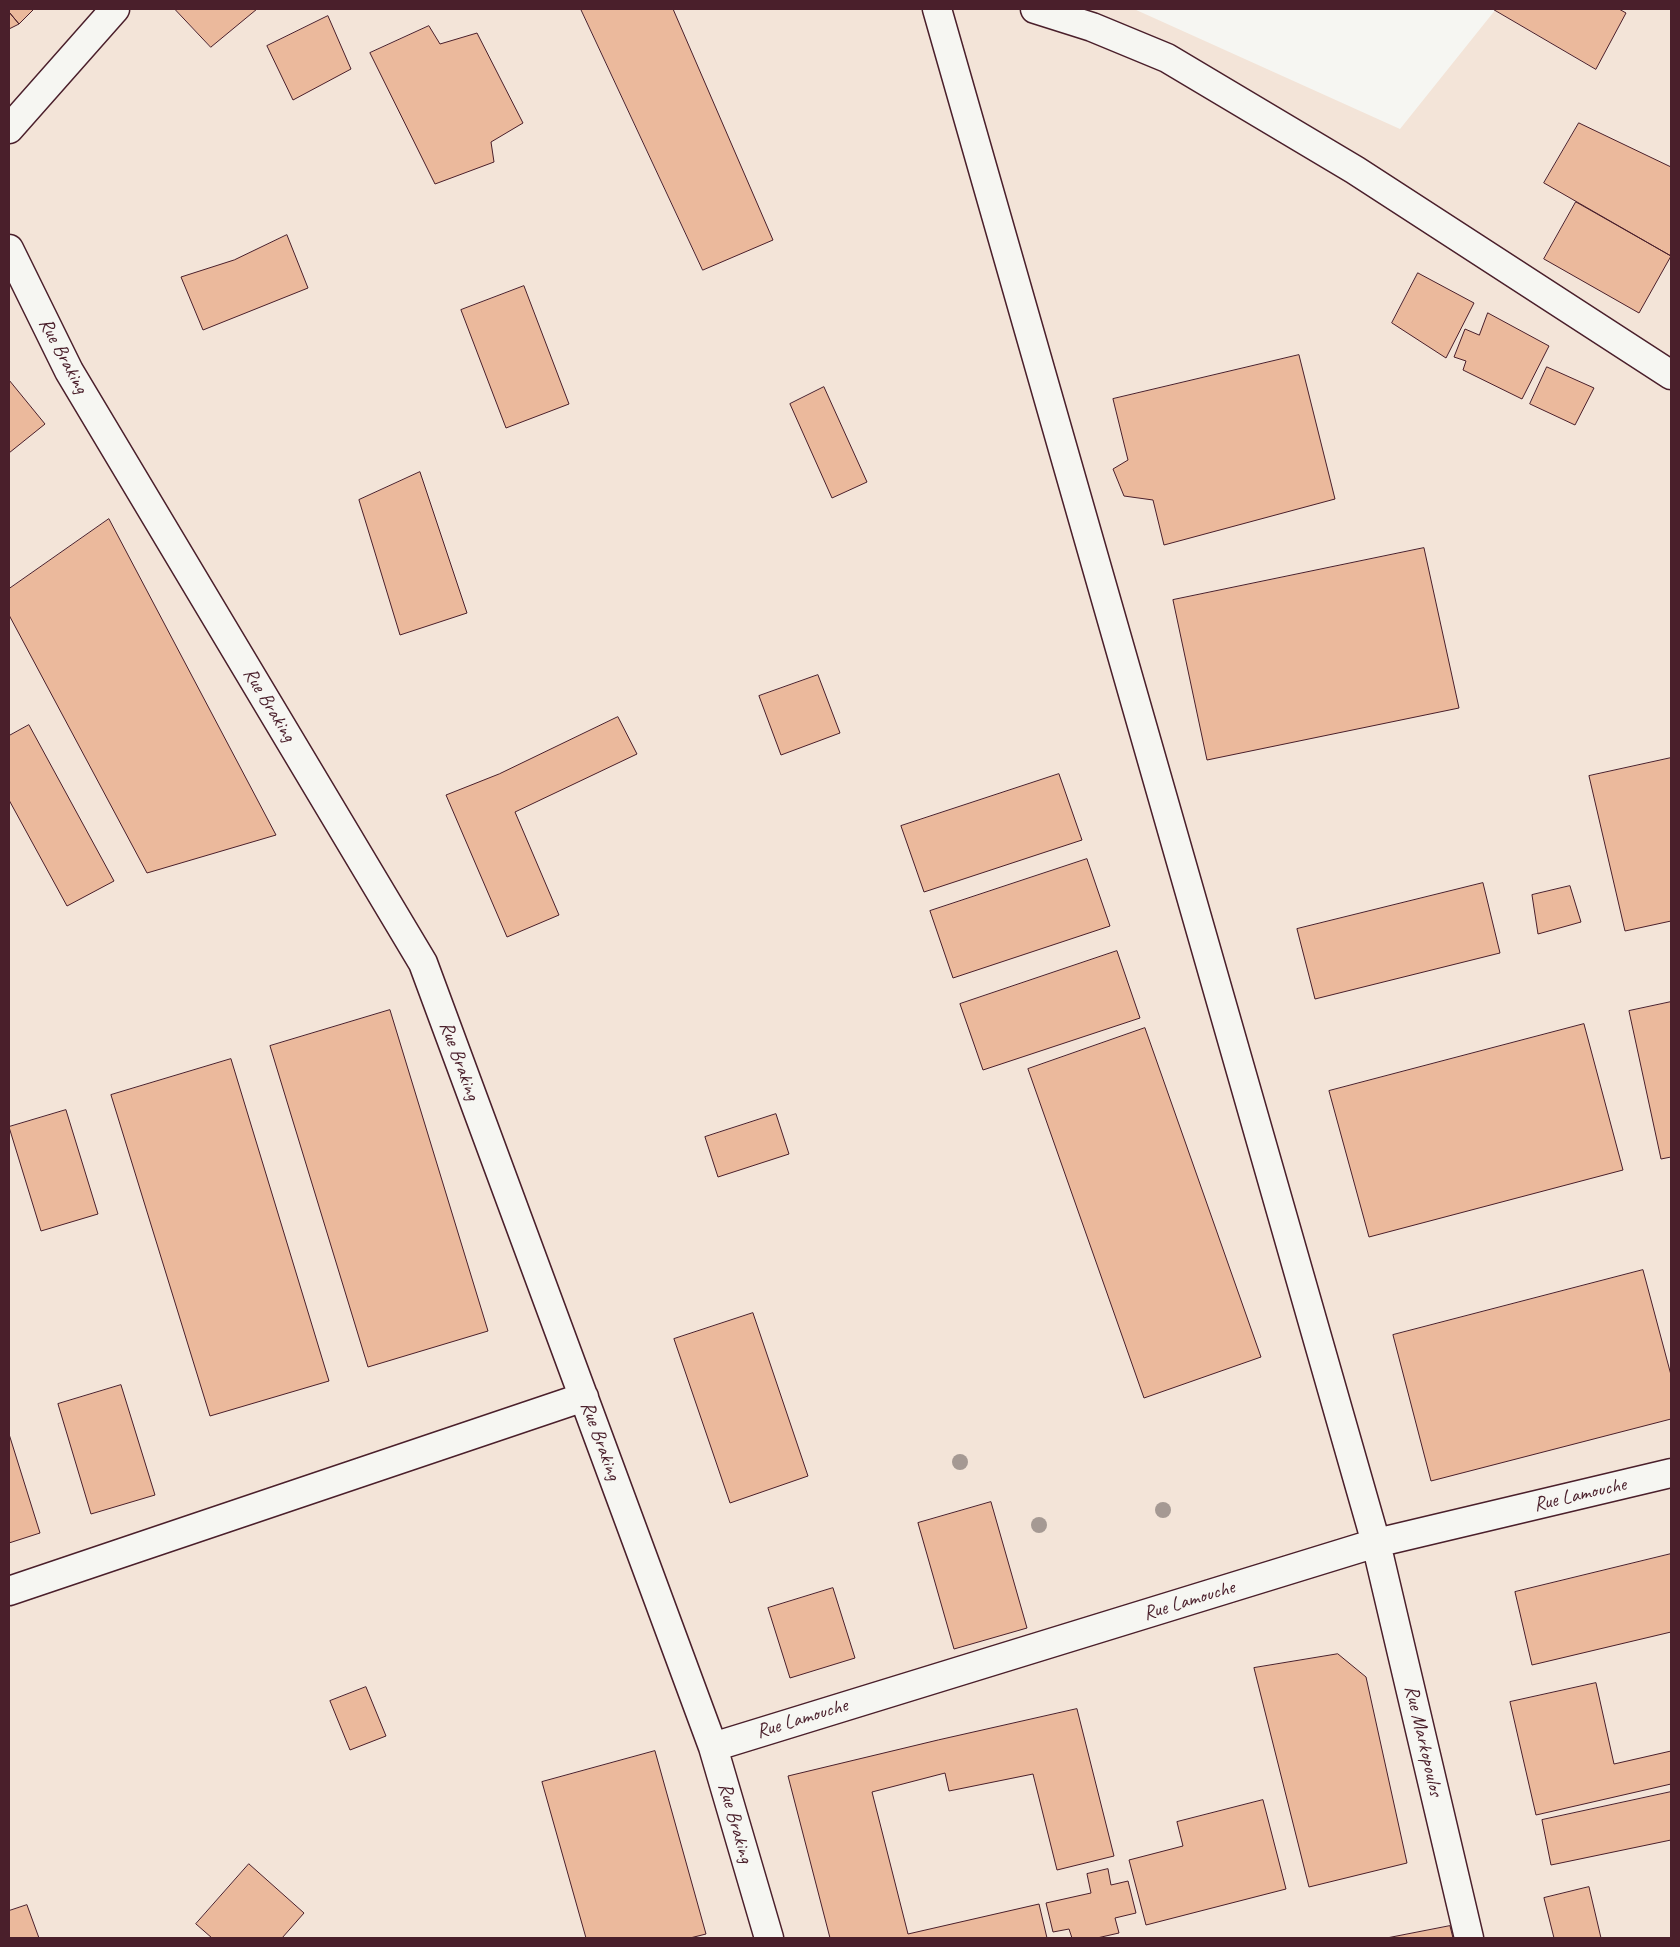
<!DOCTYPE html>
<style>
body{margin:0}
#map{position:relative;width:1680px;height:1947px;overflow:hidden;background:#f6f6f2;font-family:Caveat,sans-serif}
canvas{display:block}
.frame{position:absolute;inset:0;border:10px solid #4a1f2b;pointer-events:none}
</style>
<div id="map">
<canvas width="1680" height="1947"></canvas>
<div class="frame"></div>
</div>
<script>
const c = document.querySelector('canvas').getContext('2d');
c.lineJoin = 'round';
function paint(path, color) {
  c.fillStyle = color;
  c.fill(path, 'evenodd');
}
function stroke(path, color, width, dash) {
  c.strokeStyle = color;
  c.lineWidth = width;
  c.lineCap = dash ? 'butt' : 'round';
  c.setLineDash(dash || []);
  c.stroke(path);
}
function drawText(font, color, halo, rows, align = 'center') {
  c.font = font + ' Caveat,sans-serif';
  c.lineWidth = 4;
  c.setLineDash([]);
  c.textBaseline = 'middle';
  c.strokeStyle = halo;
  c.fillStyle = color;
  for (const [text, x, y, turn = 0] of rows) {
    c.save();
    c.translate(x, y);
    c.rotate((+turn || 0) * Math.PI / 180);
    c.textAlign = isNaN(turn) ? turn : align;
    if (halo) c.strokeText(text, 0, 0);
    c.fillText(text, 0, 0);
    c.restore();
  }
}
const built = new Path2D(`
 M9,9h1125l266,120 96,-120h175v1929h-1662z`);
const building = new Path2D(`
 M9,9h25l-15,15 -10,-12z
 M175,9h82l-46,38z
 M581,9h92l100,231 -70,30z
 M1493,9h126l7,4 -30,56z
 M9,12l10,12 -10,5z
 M328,16l23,53 -58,31 -26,-54z
 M429,26l11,18 37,-11 46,90 -32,19 3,20 -59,22 -65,-131z
 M1579,123l92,44v89l-127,-73z
 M1576,202l95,54 -32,57 -95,-54z
 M287,235l21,53 -105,42 -22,-53 53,-17z
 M1418,273l56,30 -28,55 -54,-35z
 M524,286l45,118 -63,24 -45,-118z
 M1488,313l61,33 -27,53 -59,-29 3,-9 -12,-4 11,-28 14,6z
 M1299,355l36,144 -171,46 -11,-45 -29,-4 -11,-27 15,-9 -15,-61z
 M1547,367l47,21 -19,37 -45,-21z
 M9,380l36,44 -36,29z
 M824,387l43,95 -35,16 -42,-94z
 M420,472l47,141 -67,22 -41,-135z
 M109,519l167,316 -129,38 -138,-258v-26z
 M1424,548l35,160 -252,52 -34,-160z
 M818,675l22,58 -59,22 -22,-59z
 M618,717l19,37 -122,58 44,103 -52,22 -61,-142 53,-21z
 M29,725l85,156 -47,25 -58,-106v-64z
 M1671,758v163l-46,10 -36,-155z
 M1059,774l23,66 -158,52 -23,-66z
 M1087,859l23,67 -157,52 -23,-67z
 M1483,883l17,70 -185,46 -18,-70z
 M1570,886l11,36 -43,12 -6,-39z
 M1117,951l23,67 -157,52 -23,-66z
 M1671,1002v155l-10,2 -32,-148z
 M390,1010l98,321 -120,36 -98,-321z
 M1584,1024l39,146 -254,67 -40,-146z
 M1145,1028l116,329 -117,41 -116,-329z
 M231,1059l98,322 -119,35 -99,-321z
 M66,1110l32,104 -57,17 -32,-104z
 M776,1114l13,40 -71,23 -13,-40z
 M1643,1270l28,105v44l-240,62 -38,-146z
 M753,1313l55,163 -78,27 -56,-164z
 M121,1385l34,110 -64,19 -33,-110z
 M9,1434l31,99 -31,10z
 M991,1502l36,126 -73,21 -36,-126z
 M1671,1554v78l-139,33 -17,-73z
 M833,1588l22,70 -65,20 -22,-70z
 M1338,1654l28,23 41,186 -98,24 -55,-219z
 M1596,1683l18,81 57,-13v33l-135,31 -26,-113z
 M366,1687l20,49 -36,14 -20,-49z
 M1077,1709l37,147 -57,14 -24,-96 -84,17 -4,-18 -73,19 36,142 131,-30 8,34h-217l-42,-162 150,-36z
 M655,1751l51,183 -16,4h-104l-44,-156z
 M1671,1792v48l-120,25 -9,-45z
 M1263,1800l23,89 -140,36 -17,-65 54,-14 -6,-24z
 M249,1864l55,49 -22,25h-70l-16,-14z
 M1108,1869l3,16 17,-4 8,32 -21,5 4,15 -22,5h-25l-3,-9 -16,3 -7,-29 45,-10 -4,-19z
 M1589,1887l12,51h-47l-10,-40z
 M27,1905l12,33h-30v-27z
 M1450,1926l3,12h-66z`);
const minor = new Path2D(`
 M937,9l439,1534 93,395
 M1035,9l57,18 75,31 188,112 316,205
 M9,129l106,-120
 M9,249l60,122 354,592 290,784 56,191
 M9,1591l575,-194
 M713,1747l663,-204 295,-70`);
const trees = [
 [960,1462],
 [1163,1510],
 [1039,1525]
];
const streetNames = [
 ["Rue Braking",63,356,62],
 ["Rue Braking",269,705,59],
 ["Rue Braking",459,1061,70],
 ["Rue Braking",600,1441,70],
 ["Rue Lamouche",1580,1495,-13],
 ["Rue Lamouche",1189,1601,-17],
 ["Rue Lamouche",802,1719,-17],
 ["Rue Markopoulos",1423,1741,77],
 ["Rue Braking",735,1823,74]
];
paint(built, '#f3e4d8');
paint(building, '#ebb99c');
stroke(building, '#4a1f2b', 1);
stroke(minor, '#4a1f2b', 31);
stroke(minor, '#f6f6f2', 28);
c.fillStyle = '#a59993';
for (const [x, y] of trees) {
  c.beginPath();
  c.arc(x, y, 8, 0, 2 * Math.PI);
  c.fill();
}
drawText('20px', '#4a1f2b', '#f6f6f2', streetNames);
</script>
